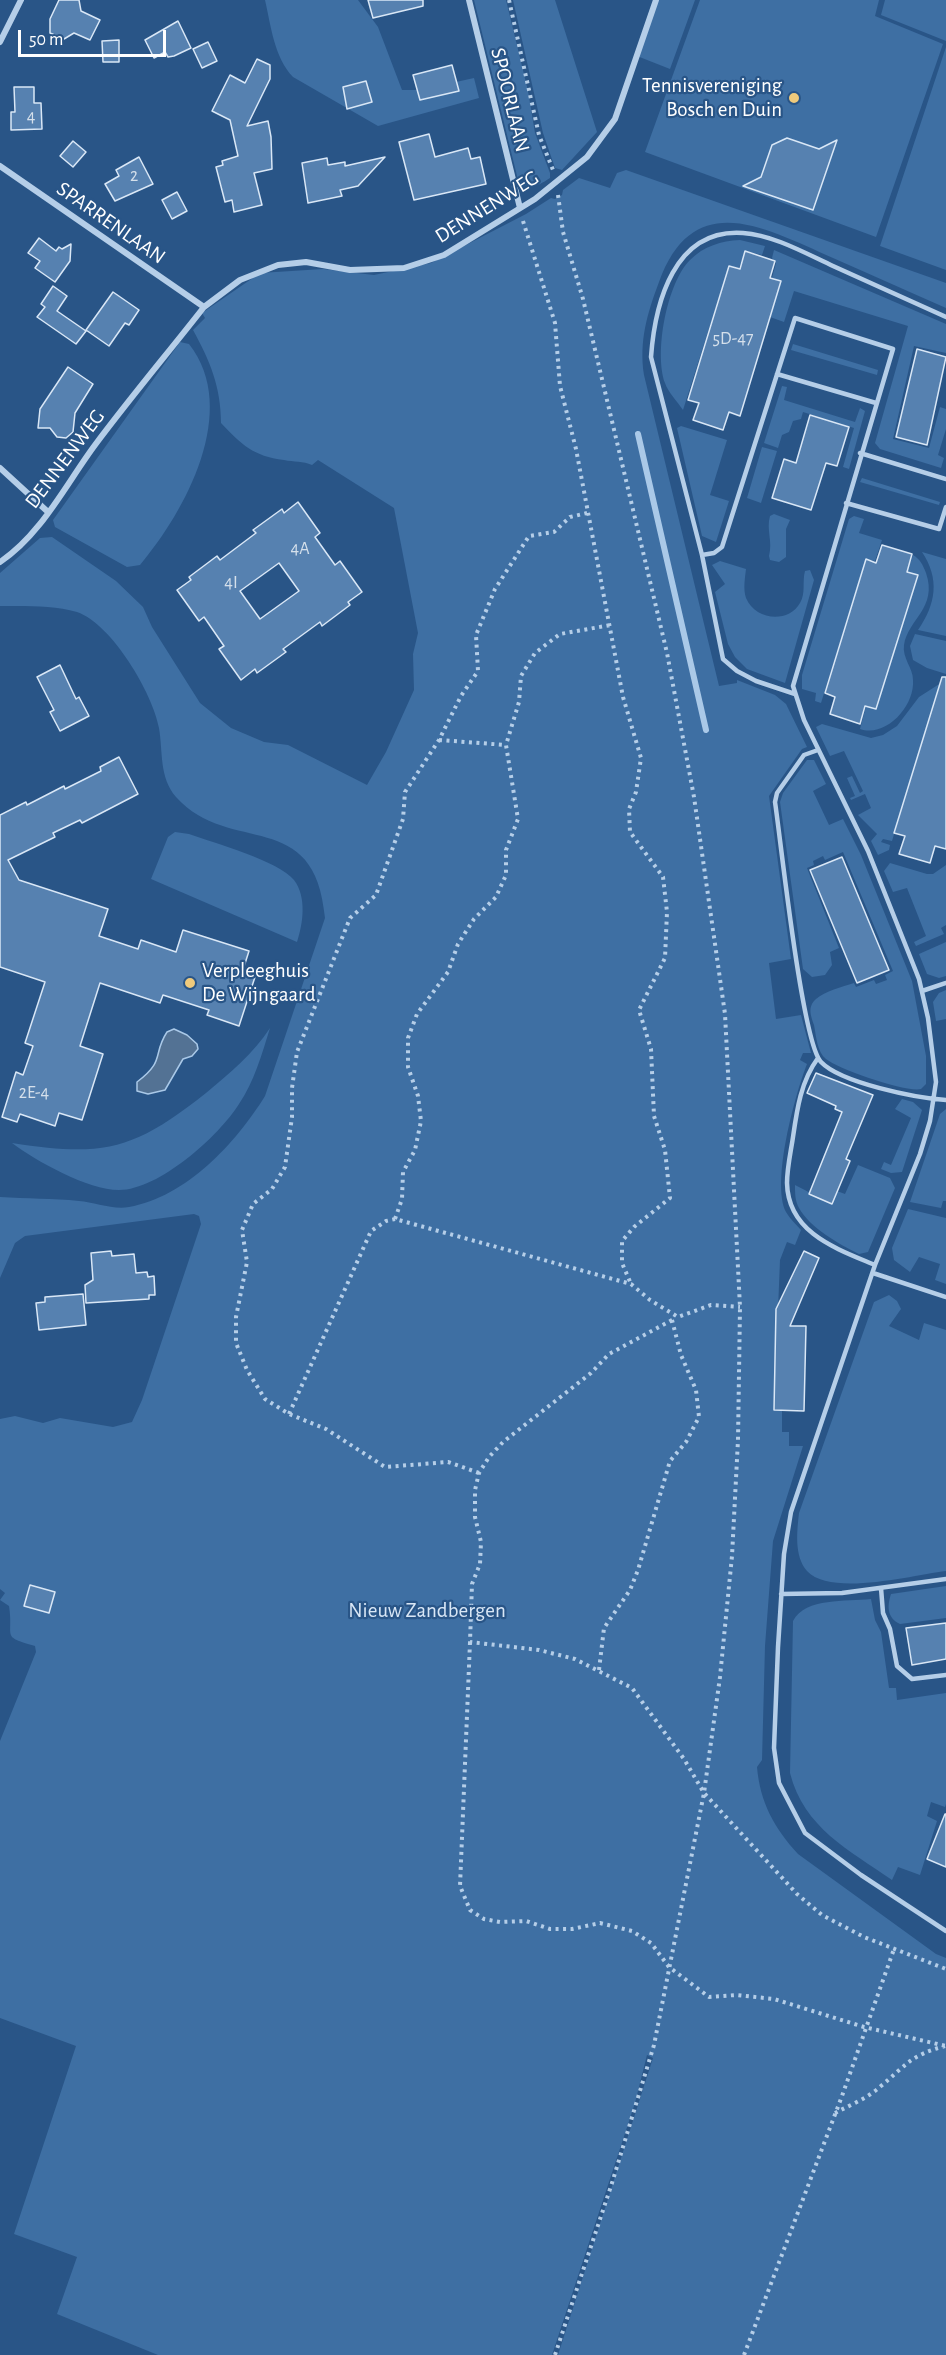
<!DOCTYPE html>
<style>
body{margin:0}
#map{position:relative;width:946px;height:2355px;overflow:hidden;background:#295587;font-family:"Alegreya Sans",sans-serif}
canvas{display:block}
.scale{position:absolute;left:18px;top:30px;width:148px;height:27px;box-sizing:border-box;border:3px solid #fff;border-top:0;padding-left:8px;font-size:18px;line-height:21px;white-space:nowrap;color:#fff;-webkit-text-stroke:4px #295587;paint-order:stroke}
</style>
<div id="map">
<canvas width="946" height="2355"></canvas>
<div class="scale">50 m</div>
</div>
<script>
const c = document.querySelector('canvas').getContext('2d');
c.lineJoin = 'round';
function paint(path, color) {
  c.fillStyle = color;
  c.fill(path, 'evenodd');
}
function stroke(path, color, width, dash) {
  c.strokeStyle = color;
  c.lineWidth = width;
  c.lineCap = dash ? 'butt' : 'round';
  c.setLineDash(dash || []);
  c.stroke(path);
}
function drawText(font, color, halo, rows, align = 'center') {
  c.font = font + ' "Alegreya Sans",sans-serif';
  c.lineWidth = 4.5;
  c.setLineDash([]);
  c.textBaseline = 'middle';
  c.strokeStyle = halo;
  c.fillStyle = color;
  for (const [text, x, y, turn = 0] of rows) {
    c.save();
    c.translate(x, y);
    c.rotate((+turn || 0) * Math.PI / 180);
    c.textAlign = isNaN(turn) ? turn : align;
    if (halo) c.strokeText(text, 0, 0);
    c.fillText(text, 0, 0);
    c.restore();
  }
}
const green = new Path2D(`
 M265,0h93l20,27 24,63h18l54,-12 5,20 -101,28 -85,-49c-19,-20 -22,-51 -28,-77z
 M474,0h32l22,91 7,42 15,40v5c-11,7 -18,12 -31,6z
 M513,0h42l42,132 -35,38 -7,-2 -12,-35z
 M658,0h37l-25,69 -33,-13z
 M700,0h179l-4,16 68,28 -67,193 -231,-85z
 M885,0h61v41l-65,-26z
 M946,47v223l-66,-24z
 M626,170l320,113v25c-38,-17 -75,-33 -113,-50 -67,-29 -139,-72 -174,24 -12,32 -20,59 -15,93l75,311 18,-3v-3l38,15 11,9 21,43 -5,2 -33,47 22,163 -22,4 7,56 25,-4 10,38h-8l-3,7 7,4c-12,31 -36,118 -21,148 4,7 10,12 15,18l-6,15 -8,-3 -7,18 -6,150 8,1v21h7v14h14l-30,95 -8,105 -3,114 -5,7c3,35 17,61 41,87l138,100 10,4v397h-388l95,-297 -6,-3 -12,48 -83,252h-394l-101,-41 20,-57 -63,-23 62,-188 -76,-28v-277l36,-89 -1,-6c-35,-10 -21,-8 -26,-40l-9,-6 5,-7 -5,-4v-170l15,-3 28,7 17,-5 53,9 19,-5 10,-22 59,-176 -2,-8 -5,-2 -169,22 -10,7 -15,35v-81c26,2 53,1 79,4 15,1 34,9 50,6 57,-10 107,-64 136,-111l60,-178c-10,-113 -95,-61 -149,-121 -17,-20 -13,-45 -17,-69 -6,-34 -47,-104 -82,-116 -24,-7 -52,-6 -77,-6v-33l40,-35 12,-1 64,44 27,26 9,20 48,76 31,25 33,14 24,3 79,40 19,-33 28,-62 -1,-36 5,-21 -24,-125 -76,-48 -6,5c-9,-4 -18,-3 -28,-5 -31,-4 -42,-15 -63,-37 0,-36 -11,-62 -28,-93l12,-12 -3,-5 58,-40 63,-4 51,6 57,-12 95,-49 25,-16 4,1 7,-4 1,-5 16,-12 31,10 7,-15z
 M740,240l25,6 -3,9 -17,-4 -6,17 -10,-2 -46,144c-6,-9 -15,-18 -18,-27 -11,-31 2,-100 25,-123 14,-14 31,-19 50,-20z
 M774,250l172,74v29l-32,-7 -21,93 36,9 11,-41 6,2v20l-8,26 6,3 -3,10 -61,-19 -5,-6 33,-117 -114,-35 -10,31 -14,-5 11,-36 -9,-3 4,-15 -4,-5z
 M180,342l9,2c52,66 -4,168 -49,221l-13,2 -72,-40 -2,-7z
 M793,344l85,26 -1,5 -86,-25z
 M782,386l5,1 -3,13 71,22 5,-14 5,3 -16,58 -6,-2 11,-39 -51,-16 -2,7 -8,2 -4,11 -7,3 -4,13 -14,-5z
 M681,426l46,14 -17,55 19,6 -13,41 -14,-6 -25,-108z
 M762,447l15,4 -16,52 -14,-5z
 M862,478l78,24 -1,3 -79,-23z
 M774,514l16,6 -4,9v28l-7,5 -9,-2 -1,-4c4,-15 -3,-26 1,-40z
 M854,516l10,3 -5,14 23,7 -7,21 -9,-2 -45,144 -6,-2 1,-8 -14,-4v-14l47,-156z
 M922,552l24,7v77l-28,-6c18,-26 22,-51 4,-78z
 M913,555c7,4 10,10 13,18 12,35 -18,46 -22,72 -2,13 9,23 9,35 2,26 -27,58 -53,49l6,-23 10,3 41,-134 -10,-3z
 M720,561l26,8c-1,9 -3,20 0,29 9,22 42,26 54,5 6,-10 2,-21 5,-32l5,-1 4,10 -29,103 -38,-14 -12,-12 -7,-13 -13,-52 10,-8 -13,-19z
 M915,634l31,7v33l-19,-6 -14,-8 -3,-14z
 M944,681l-9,18 -43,142 -9,-2 -2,3 9,3 -1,5 -11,5 -7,-14 6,-7 -19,-19 13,-7 -6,-14 -14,6 -1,-2 5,-2 -8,-18 5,-2 8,17 3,-2 -19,-40 -14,5 -14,-29 6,-3 49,14 12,-3 14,-9 22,-29z
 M807,760h7l12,24 -13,7 16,34 14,-6 18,36 51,126 14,75v28l-5,5c-14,4 -83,-20 -95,-30 -9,-7 -10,-24 -12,-34 -3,-9 -7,-18 2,-26 9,-8 26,-12 38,-16l2,4 18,-7 2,4 11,-4 -2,-5 8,-4 -50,-119 -18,8 -2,-4 -10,5 1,4 -7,3 32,80 -9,4 2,13 -7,10 -13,2 -9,-8 -23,-167 3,-9z
 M175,832l14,2c25,9 90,27 105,46 13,17 9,44 3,62l-146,-63 17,-42z
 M890,863l37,11h6l13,-9v60l-5,3 3,6 -28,12 -2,-4 12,-6 -19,-48 -14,4 -9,-21z
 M946,942v34l-7,2 -12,-4 -8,-20z
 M946,990v29l-10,2 -3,-19 6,-9z
 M270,1028c-8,26 -16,54 -31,76 -20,32 -80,86 -120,86 -31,0 -83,-29 -107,-47 91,14 121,8 194,-50 24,-20 47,-39 64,-65z
 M902,1099l11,3 9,8 -20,62 -11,1 -10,-4 3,-7 7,3 20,-47 -16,-9z
 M946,1109v92h-3l-2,7 -31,-6 30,-88z
 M858,1165l32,13 5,10 -27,64 -9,2c-20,-10 -49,-26 -60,-46 -4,-7 -4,-15 -4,-23l37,19 5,-13 8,3z
 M908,1209l38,9v66l-11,-4 5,-16 -21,-7 -9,15 -16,-12 -2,-12z
 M889,1295l8,6 4,8 -12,17 30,14 5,-17 22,7v241c-33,4 -115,26 -139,0 -13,-15 -10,-40 -8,-58l75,-211z
 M946,1586v32l-46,6c-13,-6 -13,-18 -9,-30z
 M871,1599l4,21 6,12 8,56h7l1,12 49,-7v111l-1,3 -14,-5 -4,14 10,5 -17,54 -22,-8 -6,13c-43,-30 -88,-52 -102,-107l3,-152c13,-24 53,-19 78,-22z`);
const water = new Path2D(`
 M174,1029l13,6 10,9 1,5 -6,7 -9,3 -18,31 -17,4 -11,-3v-9c29,-22 15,-27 30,-50z`);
const stream = new Path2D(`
 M638,434l68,296`);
const building = new Path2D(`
 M59,0h20l2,11 19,9 -10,20 -16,-7 -10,6 -14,-6v-14z
 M368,0h55v6l-50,12z
 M178,21l13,27 -17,8 -6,1 -3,-5 -11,6 -9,-18z
 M119,40v22h-16l-1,-21z
 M208,42l9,19 -15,7 -9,-19z
 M257,59l13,6v14l-23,47 21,-5 3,16 1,32 -18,4 8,32 -28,7 -2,-12 -7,2 -9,-35 7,-2 -1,-4 16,-5 -8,-36 -18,-9 18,-36 15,8z
 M452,65l7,26 -39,9 -7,-25z
 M366,81l6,21 -25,7 -4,-22z
 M14,87h20v16h7l1,26 -31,1v-18h4z
 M429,134l6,23 33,-9 3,11 9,-2 6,27 -72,16 -15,-58z
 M787,138l32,11 18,-9 -24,70 -70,-24 18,-9 11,-32z
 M73,141l13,11 -13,15 -13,-11z
 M139,157l14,27 -38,17 -10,-17 14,-8 -3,-6z
 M385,157l-27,29 -18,4 2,6 -34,7 -6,-40 25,-5 1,7 17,-3v4z
 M177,192l10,19 -15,8 -10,-19z
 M39,238l17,13 3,-4 3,2 9,-5 -1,17 -15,21 -20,-14 5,-7 -12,-8z
 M745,251l30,10 -5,17 11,3 -41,135 -11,-4 -6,18 -30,-10 6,-17 -11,-3 41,-134 11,3z
 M53,286l14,10 -10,15 29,20 -10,13 -39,-27 8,-10 -4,-3z
 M113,292l26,18 -10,15 -4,-2 -16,23 -23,-16z
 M917,349l29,8 -19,88 -31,-8z
 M68,367l25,17 -18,29 -2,19 -7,6 -9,-1 -7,-9h-12l2,-19z
 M810,415l39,12 -12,39 -11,-3 -15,47 -39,-12 12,-39 12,4z
 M298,502l22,31 -5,4 20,28 5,-4 22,31 -14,10 2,3 -28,21 -2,-4 -37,27 3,3 -29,21 -2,-4 -14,11 -22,-31 5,-3 -20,-29 -5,4 -22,-31 14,-10 -2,-3 28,-21 3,4 36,-27 -3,-3 29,-21 2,4zM279,563l20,28 -39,28 -20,-28z
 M882,545l30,9 -5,18 11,3 -42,134 -11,-3 -5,18 -30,-10 5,-17 -10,-4 41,-134 10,4z
 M60,665l16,34 3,-2 10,19 -29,15 -10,-19 4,-2 -17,-33z
 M942,677h4v172l-11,-3 -5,17 -31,-9 6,-18 -11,-3z
 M119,757l19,37 -56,29 -2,-3 -27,13 2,4 -47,23 11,20 89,29 -9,27 39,13 3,-9 35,12 7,-22 66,21 -7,22 13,4 -16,49 -32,-11 2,-5 -46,-15 -3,8 -60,-20 -20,63 23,8 -21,66 -23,-7 -4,13 -35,-12 -3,8 -15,-5 14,-45 7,3 10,-29 -8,-3 20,-61 -45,-15v-152l26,-13 1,3 37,-19 1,3 36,-18 -1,-4z
 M842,857l47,113 -32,13 -47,-113z
 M816,1073l57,22 -27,64 4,2 -18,43 -23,-10 33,-82 -7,-3 1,-3 -29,-13z
 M111,1251l1,5 22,-2 2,19 11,-1 1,5 6,-1 1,19h-6v4l-63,4 -1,-18 8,-5 -2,-27z
 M804,1251l15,7 -29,68h16l-2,85 -30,-1 2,-101z
 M83,1294l3,31 -47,5 -3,-27 9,-1v-5z
 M30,1585l25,7 -6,21 -25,-7z
 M946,1623v36l-34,6 -6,-37z
 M945,1814h1v53l-19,-8z`);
const path = new Path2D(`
 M509,0l30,135 14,35
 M523,221l32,102 5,63 16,63 47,248 18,61 -5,34 -7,17 1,23 33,45 4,35 -2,46 -26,52 12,39 3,67 11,34 5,48 -36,29 -12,14v22l9,21
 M439,740l67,5
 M395,1219l7,-20 1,-27 12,-22 6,-29 -3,-25 -10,-29v-29l9,-24 31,-42 10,-28 16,-25 22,-22 10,-22v-25l12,-31 -12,-74 13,-43 2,-26 14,-23 25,-19 51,-9
 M672,1320l-63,34 -18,19 -88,69 -14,15 -10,16 -4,17v27l6,25 -1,22 -8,20 -2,58 69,8 36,9 57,29 52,71 20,34 93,101 25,21 42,22 82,32
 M289,1414l82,-183 15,-10 9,-2 236,65 19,16 28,17 33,-12 29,2
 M479,1473l-31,-11 -63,5 -59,-38 -37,-15 -24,-15 -18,-29 -11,-27v-26l11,-55 -5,-32 11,-26 19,-15 13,-22 7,-50v-29l5,-36 53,-134 26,-23 27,-76 2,-27 34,-52 22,-44 17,-25 -2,-36 19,-46 34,-53 25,-4 16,-15 17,-4
 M470,1642l-10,244 10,24 14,9 16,3 26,-1 24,8h22l28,-6 32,8 19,12 18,24 40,30 27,-2 38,4 90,28 82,19
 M599,1670l5,-42 26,-38 8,-20 32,-109 16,-19 13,-25 -3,-27 -15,-35 -9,-35 2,-1
 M835,2113c15,-8 33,-15 46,-27 25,-21 30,-31 64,-40
 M555,2355l57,-172 42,-138 50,-252 16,-116 12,-121 6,-116 2,-133 -15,-293 -31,-217 -27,-144 -84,-354 -20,-67 -5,-37
 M744,2355l98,-259 52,-147`);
const service = new Path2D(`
 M777,374l99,29
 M860,453l86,26
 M846,503l93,26 7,-22
 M702,555l12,-2 8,-6 73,-229 98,31 -100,337 11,34 64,131 51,128 9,39 8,64 -6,39 -10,33 -45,111 -84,247 -7,42 -6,93 -4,101 5,35 26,50 56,42 85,56
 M795,694l-39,-13 -19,-10 -14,-12 -21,-104 -51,-198c4,-54 23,-129 92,-124 30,2 62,20 90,33 37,17 75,34 113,51
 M818,750l-14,5 -27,38 -2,9c6,40 27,240 46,260 20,21 95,36 125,38
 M922,991l24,-8
 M818,1058c-17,23 -21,51 -25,79 -2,14 -6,31 -6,46 1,50 50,66 88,82
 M873,1273l73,24
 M881,1588l2,25 7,16 7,37 15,13 34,-4
 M781,1594l61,-1 104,-14`);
const minor = new Path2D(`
 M469,0l51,208
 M0,42l21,-42
 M0,166l204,141
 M0,468l48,44
 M0,562c41,-27 66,-78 95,-117 35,-47 73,-92 109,-138l36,-27 38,-15 28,-3 44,8 54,-2 40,-13 91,-56 52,-42 28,-38 41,-119`);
const markers = [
 [794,98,6,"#efca7c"],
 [190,983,6,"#efca7c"]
];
const numberNames = [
 ["4",31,117],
 ["2",134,176],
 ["5D-47",733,339],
 ["4A",300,549],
 ["4I",231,583],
 ["2E-4",34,1093]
];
const poiNames = [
 ["Tennisvereniging",782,86],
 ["Bosch en Duin",782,110],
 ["Verpleeghuis",202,971,"left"],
 ["De Wijngaard",202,995,"left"]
];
const streetNames = [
 ["SPOORLAAN",510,100,76],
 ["DENNENWEG",487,207,-32],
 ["SPARRENLAAN",111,223,35],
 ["DENNENWEG",65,459,-53]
];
const parkNames = [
 ["Nieuw Zandbergen",427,1611]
];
paint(green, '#3e6fa3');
paint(water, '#537294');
stroke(water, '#aac9e8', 1.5);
stroke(stream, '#aac9e8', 6);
paint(building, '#5681b0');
stroke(building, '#d9e7f6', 1.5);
stroke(path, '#b5cee8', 4, [3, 4.5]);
stroke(service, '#b5cee8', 4.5);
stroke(minor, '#b5cee8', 6);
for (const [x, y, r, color] of markers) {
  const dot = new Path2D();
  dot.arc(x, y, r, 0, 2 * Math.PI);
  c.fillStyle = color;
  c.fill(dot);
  stroke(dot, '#295587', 2);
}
drawText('18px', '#d5e0eb', null, numberNames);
drawText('21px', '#fff', '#295587', poiNames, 'right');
drawText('21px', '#fff', '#295587', streetNames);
drawText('21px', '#d9e7f6', '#295587', parkNames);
</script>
